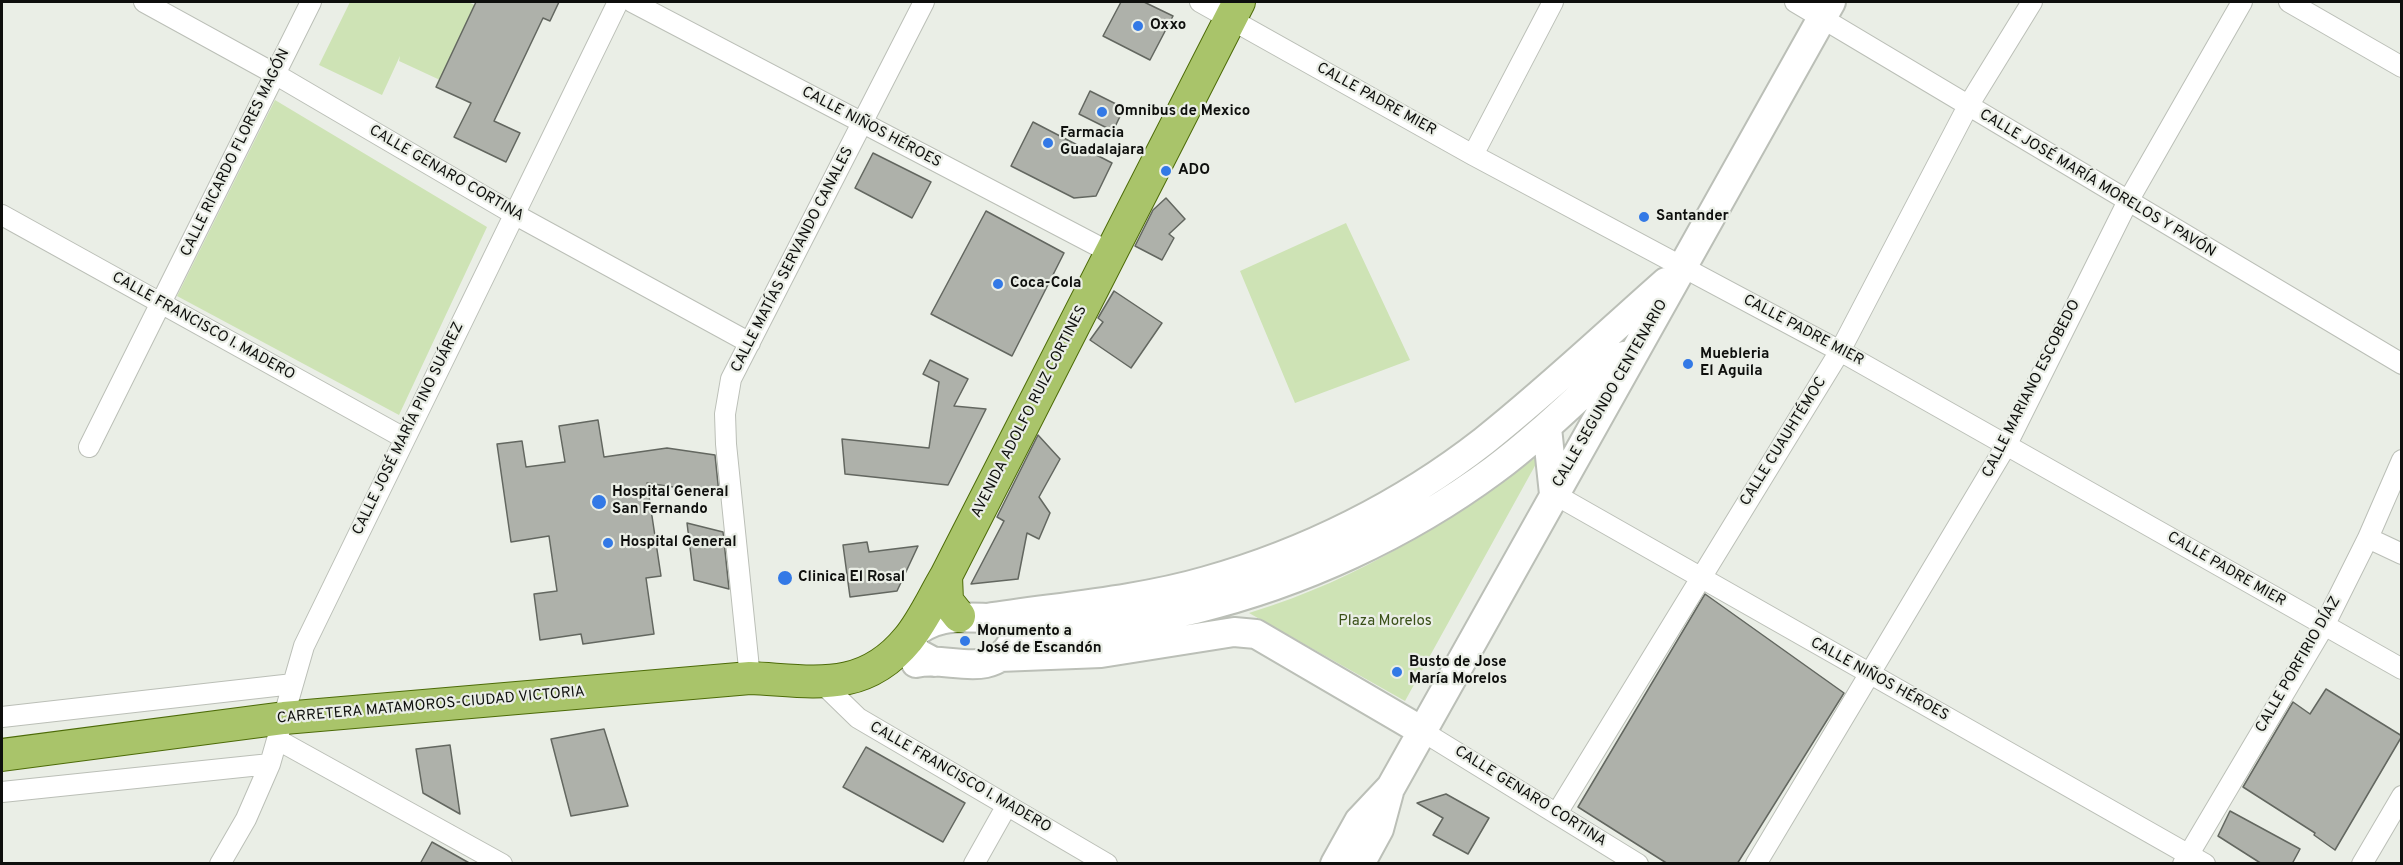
<!DOCTYPE html>
<meta charset="utf-8">
<style>
body{margin:0}
#map{position:relative;width:2403px;height:865px;overflow:hidden;background:#eaeee6;font-family:Overpass,sans-serif}
canvas{display:block}
.frame{position:absolute;inset:0;border:3px solid #0e0f0d;pointer-events:none}
</style>
<div id="map">
<canvas width="2403" height="865"></canvas>
<div class="frame"></div>
</div>
<script>
const c = document.querySelector('canvas').getContext('2d');
c.lineJoin = 'round';
function paint(path, color) {
  c.fillStyle = color;
  c.fill(path, 'evenodd');
}
function stroke(path, color, width, dash) {
  c.strokeStyle = color;
  c.lineWidth = width;
  c.lineCap = dash ? 'butt' : 'round';
  c.setLineDash(dash || []);
  c.stroke(path);
}
function drawText(font, color, halo, rows, align = 'center') {
  c.font = font + ' Overpass,sans-serif';
  c.lineWidth = 4.5;
  c.setLineDash([]);
  c.textBaseline = 'middle';
  c.strokeStyle = halo;
  c.fillStyle = color;
  for (const [text, x, y, turn = 0] of rows) {
    c.save();
    c.translate(x, y);
    c.rotate((+turn || 0) * Math.PI / 180);
    c.textAlign = isNaN(turn) ? turn : align;
    if (halo) c.strokeText(text, 0, 0);
    c.fillText(text, 0, 0);
    c.restore();
  }
}
const green = new Path2D(`
 M350,2h118l7,3 -35,75 -41,-19 1,-5 -18,39 -63,-30z
 M275,100l212,127 -88,188 -222,-119z
 M1346,223l64,137 -115,43 -55,-132z
 M1542,453l-137,248 -156,-88c117,-36 195,-90 293,-160z`);
const building = new Path2D(`
 M476,2h83l-9,19 -7,-3 -49,103 26,12 -14,29 -52,-25 17,-34 -35,-16z
 M1121,2h23l29,14 -23,44 -47,-24z
 M1090,91l34,17 -11,23 -34,-17z
 M1033,122l79,41 -16,33 -22,2 -63,-32z
 M873,153l58,29 -19,36 -57,-30z
 M1166,198l19,21 -16,15 5,4 -12,22 -27,-14 18,-36z
 M986,211l78,42 -52,103 -81,-42z
 M1114,291l48,32 -31,45 -41,-28 13,-18 -5,-4z
 M930,360l38,19 -14,27 32,3 -38,76 -103,-11 -3,-35 87,9 10,-66 -16,-8z
 M598,420l6,37 63,-9 48,7 4,39 -72,-11 14,93 -15,2 8,56 -71,10 -2,-10 -41,6 -6,-46 23,-3 -8,-55 -38,6 -14,-98 25,-3 4,26 39,-5 -6,-36z
 M1038,435l22,24 -21,38 11,16 -11,26 -12,-6 -9,46 -47,5 33,-63 -7,-4z
 M687,523l36,9 6,57 -35,-9z
 M867,542l2,10 49,-6 -21,45 -47,6 -7,-52z
 M1705,594l139,99 -107,171h-69l-90,-57z
 M2326,689l76,47 -67,114 -21,-15 1,-2 -72,-46 50,-85 17,12z
 M604,729l24,77 -57,10 -20,-77z
 M450,745l10,69 -37,-21 -7,-44z
 M866,747l99,56 -22,39 -100,-55z
 M1446,794l43,24 -21,36 -35,-19 10,-17 -26,-15z
 M2230,811l70,38 -8,15h-30l-44,-28z
 M432,842l39,22h-51z`);
const street = new Path2D(`
 M144,2l131,72 239,140 236,129
 M632,2l479,251
 M1200,2l273,153 367,196 562,318
 M1795,2l607,362
 M2289,2l113,65
 M1473,155l80,-153
 M2,215l402,223
 M89,447l222,-445
 M1554,494l651,370
 M2368,538l34,16
 M750,678l-24,-234 -1,-30 6,-35 193,-377
 M821,682l37,36 249,146
 M2,717l291,-33
 M1422,731l216,133
 M278,740l224,124
 M2,792l268,-28
 M1557,813l283,-462 128,-245 64,-104
 M220,864l26,-45 24,-55 34,-118 314,-644
 M974,864l32,-57
 M1756,864l251,-420 120,-241 115,-201
 M2183,864l141,-238 44,-88 34,-78
 M2362,864l40,-68`);
const secondary = new Path2D(`
 M1547,428l7,66
 M1015,636c60,-8 120,-13 180,-27 107,-26 211,-74 299,-139 47,-35 87,-76 130,-114
 M999,657l102,-4 133,-21 22,2 166,97
 M934,662l-17,-9 -8,-15c23,-23 47,-21 78,-20 71,-11 150,-17 219,-37 100,-28 196,-76 278,-140 63,-50 122,-106 182,-159
 M916,663c31,-8 75,18 96,-20
 M1335,864l24,-43 32,-34 440,-785
 M1360,864l19,-35 10,-37`);
const primary = new Path2D(`
 M946,576l1,25 12,15
 M2,755l282,-37 466,-40c63,3 113,16 158,-39 15,-18 26,-43 38,-63l293,-574`);
const markers = [
 [1138,26,6,"#3379e6"],
 [1102,112,6,"#3379e6"],
 [1048,143,6,"#3379e6"],
 [1166,171,6,"#3379e6"],
 [1644,217,6,"#3379e6"],
 [998,284,6,"#3379e6"],
 [1688,364,6,"#3379e6"],
 [599,502,8,"#3379e6"],
 [608,543,6,"#3379e6"],
 [785,578,8,"#3379e6"],
 [965,641,6,"#3379e6"],
 [1397,672,6,"#3379e6"]
];
const poiNames = [
 ["Oxxo",1150,26],
 ["Omnibus de Mexico",1114,112],
 ["Farmacia",1060,134],
 ["Guadalajara",1060,151],
 ["ADO",1178,171],
 ["Santander",1656,217],
 ["Coca-Cola",1010,284],
 ["Muebleria",1700,355],
 ["El Aguila",1700,372],
 ["Hospital General",612,493],
 ["San Fernando",612,510],
 ["Hospital General",620,543],
 ["Clinica El Rosal",798,578],
 ["Monumento a",977,632],
 ["José de Escandón",977,649],
 ["Busto de Jose",1409,663],
 ["María Morelos",1409,680]
];
const streetNames = [
 ["CALLE PADRE MIER",1376,100,29],
 ["CALLE NIÑOS HÉROES",871,128,28],
 ["CALLE RICARDO FLORES MAGÓN",236,153,-64],
 ["CALLE GENARO CORTINA",446,174,30],
 ["CALLE JOSÉ MARÍA MORELOS Y PAVÓN",2097,184,31],
 ["CALLE MATÍAS SERVANDO CANALES",793,260,-63],
 ["CALLE FRANCISCO I. MADERO",203,327,29],
 ["CALLE PADRE MIER",1803,331,28],
 ["CALLE MARIANO ESCOBEDO",2032,389,-63],
 ["CALLE SEGUNDO CENTENARIO",1611,394,-60],
 ["AVENIDA ADOLFO RUIZ CORTINES",1030,412,-63],
 ["CALLE JOSÉ MARÍA PINO SUÁREZ",409,429,-64],
 ["CALLE CUAUHTÉMOC",1784,442,-58],
 ["CALLE PADRE MIER",2226,570,30],
 ["CALLE PORFIRIO DÍAZ",2299,665,-60],
 ["CALLE NIÑOS HÉROES",1879,680,29],
 ["CARRETERA MATAMOROS-CIUDAD VICTORIA",431,706,-5],
 ["CALLE FRANCISCO I. MADERO",960,778,30],
 ["CALLE GENARO CORTINA",1530,797,32]
];
const parkNames = [
 ["Plaza Morelos",1385,622]
];
paint(green, '#cee3b5');
paint(building, '#aeb1aa');
stroke(building, '#636760', 1.5);
stroke(street, '#bbbfb7', 22);
stroke(secondary, '#bbbfb7', 32);
stroke(primary, '#4d6b08', 34);
stroke(street, '#fff', 20);
stroke(secondary, '#fff', 28);
stroke(primary, '#a9c46a', 32);
for (const [x, y, r, color] of markers) {
  const dot = new Path2D();
  dot.arc(x, y, r, 0, 2 * Math.PI);
  c.fillStyle = color;
  c.fill(dot);
  stroke(dot, '#eaeee6', 2);
}
drawText('bold 15px', '#0e0f0d', '#eaeee6', poiNames, 'left');
drawText('15px', '#0e0f0d', '#eaeee6', streetNames);
drawText('15px', '#3a5018', '#eaeee6', parkNames);
</script>
